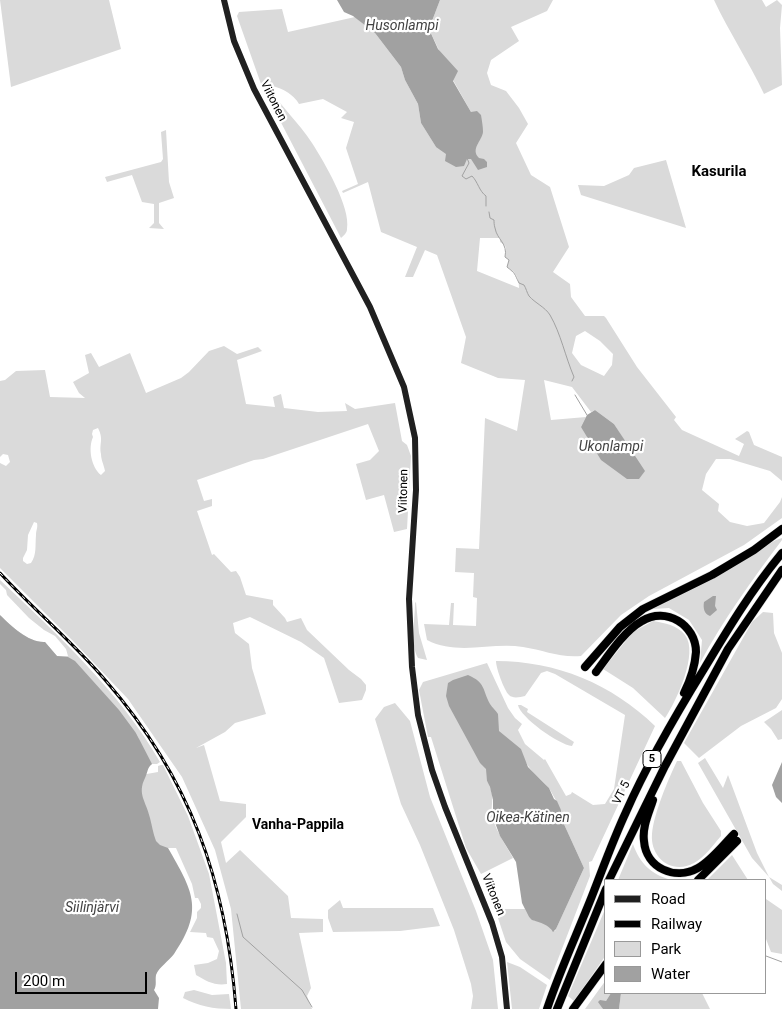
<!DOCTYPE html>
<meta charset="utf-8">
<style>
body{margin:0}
#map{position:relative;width:782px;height:1009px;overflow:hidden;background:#fff;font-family:Roboto,sans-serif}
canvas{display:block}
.legend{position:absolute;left:604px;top:879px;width:162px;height:115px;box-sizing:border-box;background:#fff;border:1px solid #999;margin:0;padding:6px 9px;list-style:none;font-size:15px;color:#000}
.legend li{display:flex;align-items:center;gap:10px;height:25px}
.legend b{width:25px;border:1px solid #999}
.scale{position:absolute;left:15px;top:972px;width:132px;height:22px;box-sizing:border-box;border:2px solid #000;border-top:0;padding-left:6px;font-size:15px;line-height:18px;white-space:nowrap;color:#000;-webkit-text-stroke:4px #fff;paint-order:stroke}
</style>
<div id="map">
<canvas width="782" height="1009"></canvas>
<ul class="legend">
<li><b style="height:6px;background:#202020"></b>Road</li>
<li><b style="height:6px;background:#000"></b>Railway</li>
<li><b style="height:14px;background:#dadada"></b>Park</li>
<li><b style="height:14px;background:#a1a1a1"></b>Water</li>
</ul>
<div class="scale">200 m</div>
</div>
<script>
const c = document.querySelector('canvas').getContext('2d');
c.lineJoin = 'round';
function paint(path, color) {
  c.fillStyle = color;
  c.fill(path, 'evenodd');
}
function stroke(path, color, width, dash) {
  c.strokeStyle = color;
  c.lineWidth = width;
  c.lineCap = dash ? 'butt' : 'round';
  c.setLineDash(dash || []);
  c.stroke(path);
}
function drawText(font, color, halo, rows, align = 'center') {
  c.font = font + ' Roboto,sans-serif';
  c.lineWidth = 4.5;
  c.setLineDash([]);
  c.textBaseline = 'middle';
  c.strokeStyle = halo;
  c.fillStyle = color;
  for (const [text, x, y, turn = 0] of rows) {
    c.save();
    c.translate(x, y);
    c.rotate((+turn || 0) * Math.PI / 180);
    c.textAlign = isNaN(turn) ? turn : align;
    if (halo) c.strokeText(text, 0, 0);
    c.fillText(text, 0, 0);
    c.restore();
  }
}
const green = new Path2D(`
 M0,0h109l12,49 -110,38z
 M440,0h113l-6,11 -36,16 8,14 -28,19 -4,13 4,12 15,6 13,17 9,16 -12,19 15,32 19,12 19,60 -16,25 17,12 1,13 14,19h19l2,2 31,49 39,50 -2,3 8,10 57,26 5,-12 -9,-5 12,-8 2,1 5,13 28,12v24l-12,-10 -40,-12h-14l-10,15 -4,16 17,14 -1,7 12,11 17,4 17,-3 16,-21 2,-5v21l-38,27 -95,51 -28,19 -40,41c-21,2 -38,-6 -58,-9 -32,-5 -65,9 -96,-7l-3,-16 25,1 2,-22h3l-1,22 23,1 1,-28 -4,-1 1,-24 -19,-1 1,-24 23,1 6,-131 32,13 8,-51 -27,-2 -37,-15 5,-26 -29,-82 -12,-5 -12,27h-8l12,-30 -36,-15 -13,-50 -25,11 -1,-2 16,-7 -12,-36 8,-26 -13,-4 6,-6 -24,-13 -24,5c-5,-10 -21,-19 -32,-18 13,19 32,37 45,57 12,19 39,64 35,86 0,4 -3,6 -6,9l-79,-152 1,-1 -2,-1 -24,-68 2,-4 43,-3 6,23 67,-15 20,16 26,34 4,13 13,24 3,19 15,24 41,-35h-6l-18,-32 -24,-51zM480,238h20v4c7,3 7,8 5,15l4,3 -2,7c9,5 12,11 12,21l-42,-17zM585,331l15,10 13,13 -1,11 -8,11 -23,-11 -9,-12 4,-17zM544,380l28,7 19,25 4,-2 19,14 13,21 -46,-18 5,-10 -35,3z
 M714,0h48l4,7 11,-7 5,5 -2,23 2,57 -18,9c-15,-32 -35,-62 -50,-94z
 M166,130l3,52 5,16 -15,5v20l5,6 -15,-1 5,-5v-19l-12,-2 -10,-27 -25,7 -2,-5 56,-15 2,-3 -2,-27z
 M666,160l20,68 -105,-33 -3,-10 26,1 25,-11 5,-7z
 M224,346l13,8 21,-7 4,4 -25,9 9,44 29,3 -2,-10 8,-3 3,14 34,4 29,-1 -2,-8 10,6 40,-6 7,38 5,4 4,11 -4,73 -13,3 -10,-37 -18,5 -10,-36 14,-4 9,-9 -11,-27 -105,35 -9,1 -57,20 7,21 8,-2v7l-15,5 15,44 2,-1 17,18 5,-1 4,6 6,18 27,5v5l12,13 2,4 14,-4 6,12 42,40 12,9 5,6v5l-4,10 -23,3 -15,-45 -23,-16 -51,-25 -17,6 2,10 14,11 3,24 14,46 -31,9 -10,9 -29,16 8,-3 16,56 26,3v13l-25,25 5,21 14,-13 48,46 3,22 32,1v13l-24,1 12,55 -4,8 5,13h-71l-10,-100 -16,-59 -33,-73 -54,-78 -56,-59 -72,-72v-105l6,3 4,-4 -2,-7 -5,-1 -3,3v-76l5,-1 11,-9 29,-1 5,27 35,1 -6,-5 -6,-11 16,-9 -4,-18 6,-2 8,14 31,-14 16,40 35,-15 8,-6 20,-21zM98,428c6,12 1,15 3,26 0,6 3,11 4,17l-4,4c-10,-8 -13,-27 -8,-38l-1,-3 1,-4zM34,522l3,1c1,5 -1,7 -1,12 -1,11 1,19 -5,28l-4,1 -4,-3v-3l4,-8 1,-15z
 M782,538v2c-30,40 -59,80 -82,123l2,-23 -13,-20 -20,-12 -17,1 15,-7 109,-62z
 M0,580c58,55 120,112 160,182l-3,2h-5l-3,2 -11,-21 1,-6 -3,-6 -119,-98 -17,-20c11,11 29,28 45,27l12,14h11l-2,-7 -11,-13 -11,-6 -15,-12 -22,-23 -1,-5 -6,-6z
 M416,602l3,31 8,27 -9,-2c-8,-14 -3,-39 -3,-55z
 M763,612l10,1 1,20 8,20v46l-6,9 -35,18 -42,32 -15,-15 68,-121z
 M653,621c12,2 24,4 32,14 14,18 -9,67 -20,83l-32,-30 -30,-19 30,-37z
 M496,661c60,0 116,23 159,65l-63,135 -3,1 1,14 -40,104 -30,-21 -14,-17 -11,-33h30l4,8 6,4h4l12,6 1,4h3l29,-63 -21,-46c-2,-4 -1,-7 -2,-11 0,-2 -11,-22 -13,-24 -9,-11 -22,-18 -26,-34l-35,28c10,17 2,23 6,38 4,14 13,26 20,39l-32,16 -15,-26 -35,-111h-3l-9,-47 4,-8 64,-19 21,45 7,10 7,6 -4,6 7,14 19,16 1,-1 21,37 5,-2 1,-2 21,13 12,-1 9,-15 11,-74 -70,-41 -8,-3 -6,2 -16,23c-5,1 -12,3 -16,-1 -5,-5 -13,-27 -13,-34z
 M395,703l15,18 20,76 46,114 17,49 5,49h-27l2,-13 -2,-12 -17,-54 -34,-85 -19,-41 -26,-85 9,-12z
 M518,705h3l7,4 -1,3 47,30 -2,4c-13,-1 -52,-29 -54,-41z
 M782,710v29l-4,1 -7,-11 -7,-7z
 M705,758l18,30 5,-13 29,78 12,24 13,8v6l-9,-7 -4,-7 -17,-19 -54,-95z
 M677,761h4l22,42 18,28v5c-8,9 -16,21 -27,27 -22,12 -44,-5 -42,-29 2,-21 16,-54 25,-73z
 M161,765h2l25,51 21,58 17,89 1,21c-12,2 -21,-3 -31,-9l-2,-10 14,-2 9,-4 2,-8 -6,-13 -6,-1 -1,-4 -16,-1 7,-14v-6l4,-4v-4l-3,-6h-3l-3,-14 -16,-36h-23l-20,-69 8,-4 17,-3v-6z
 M633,844c7,20 18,30 38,36h-53z
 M732,855l16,25h-41z
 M766,899l16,11v44l-11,-2 -5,-13z
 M340,900l3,8h90l7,18 -40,5 -67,1 -5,-14v-8z
 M606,907v48l-32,46 -6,-5z
 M507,962l13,5 27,18 -8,24h-27z
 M606,980v13h5l-5,8h-3l-2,3 2,5h-18z
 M194,990l18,5 17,-1 2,15c-17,0 -33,-3 -48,-11l2,-6z
 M621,993h81l8,16h-91z`);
const water = new Path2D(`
 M337,0h103l-11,29 9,20 20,22 -5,10 18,31 6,-1 4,4c1,6 2,12 2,17 -1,9 -13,17 -4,26l5,1 3,3v5l-9,3 -7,-11h-4l-3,7 -8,1 -11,-6 1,-7 -10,-7 -15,-24 -3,-19 -13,-24 -4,-13 -26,-34 -22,-17 -9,-4z
 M595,410l19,14 31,47 -6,8h-12l-26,-19 -20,-33 6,-12z
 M713,596h3l-1,10 2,4 -7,6c-6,-2 -7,-8 -6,-14z
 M0,615c11,11 29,28 45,27l12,14 11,1 7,4 44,49 17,23 16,31c-5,4 -4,8 -7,14 -8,16 1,23 5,40 2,8 3,15 6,23l4,4 8,3c24,42 37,61 6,106 -5,7 -15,13 -18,21 -1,5 1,10 -2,15l5,8 -1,11h-158z
 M468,675c18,8 14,14 22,29 2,3 6,7 8,10l1,17 22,18 7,18 21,21 5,11 3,2 4,9v7l2,5 21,46 -28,61 -3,3c-5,-8 -12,-9 -21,-12l-3,-3 -7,-14 -6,-41 -16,-26 -7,-19v-17l-3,-13 -3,-6 -1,-12 -6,-6 -31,-57 -3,-10 2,-13 5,-3z
 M782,762v41l-6,-6 -4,-12z
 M611,993h10l-2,16h-16l-5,-7 2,-2 6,1z`);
const stream = new Path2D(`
 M467,158l2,5 -7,13 4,3 6,-3c6,6 7,15 14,20v10
 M489,212l1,6 4,2c0,2 0,5 1,8 2,12 13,15 10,29l4,3 -2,7c9,7 7,6 12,16l5,2c2,3 3,8 5,11 6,7 16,11 21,19 11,19 15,41 24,62l-2,4
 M575,395l12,20
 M237,914l6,23 59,53 10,17
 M766,956l16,6`);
const secondary = new Path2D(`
 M224,0l10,41 20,48 116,218 34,80 11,51 1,52 -7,109 3,68 6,48 14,55 13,37 47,116 10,34 5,52`);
const highway = new Path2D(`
 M585,667l35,-40 23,-18 69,-34 42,-25 28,-21
 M596,672c12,-16 28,-41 46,-51 24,-15 54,4 54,31 -1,14 -6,29 -12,41
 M653,800c-4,13 -11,27 -9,41 2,27 31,40 54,27 14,-8 25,-23 36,-34
 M609,880l56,-114 63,-117 54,-79
 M698,880l39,-39
 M547,1009c13,-39 30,-75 45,-113 11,-28 21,-56 34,-84 22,-50 49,-96 78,-143 24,-40 48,-80 78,-116
 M557,1009l49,-120
 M573,1009l33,-45`);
const rail = new Path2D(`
 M0,573c34,37 73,69 106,108 85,98 120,200 130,328`);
const shields = [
 [652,759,18]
];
const shieldNames = [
 ["5",652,759]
];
const streetNames = [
 ["Viitonen",273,101,63],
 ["Viitonen",404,491,-89],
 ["VT 5",622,793,-64],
 ["Viitonen",493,895,68]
];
const waterNames = [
 ["Husonlampi",402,26],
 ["Ukonlampi",611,447],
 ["Oikea-Kätinen",528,818],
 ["Siilinjärvi",92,908]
];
const neighbourhoodNames = [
 ["Vanha-Pappila",298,825]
];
const quarterNames = [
 ["Kasurila",719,172]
];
paint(green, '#dadada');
paint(water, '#a1a1a1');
stroke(stream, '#a1a1a1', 1);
stroke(highway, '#dbdbdb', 9);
stroke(secondary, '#202020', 6);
stroke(highway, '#000', 8);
stroke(rail, '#000', 3);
stroke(rail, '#fff', 1, [4]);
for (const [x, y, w] of shields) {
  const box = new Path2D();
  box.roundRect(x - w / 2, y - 8.5, w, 17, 4);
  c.fillStyle = '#fff';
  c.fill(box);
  stroke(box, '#000', 1);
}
drawText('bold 11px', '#000', null, shieldNames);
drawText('12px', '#000', '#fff', streetNames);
drawText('italic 14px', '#424242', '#fff', waterNames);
drawText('bold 14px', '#000', '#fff', neighbourhoodNames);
drawText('bold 15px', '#000', '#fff', quarterNames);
</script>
